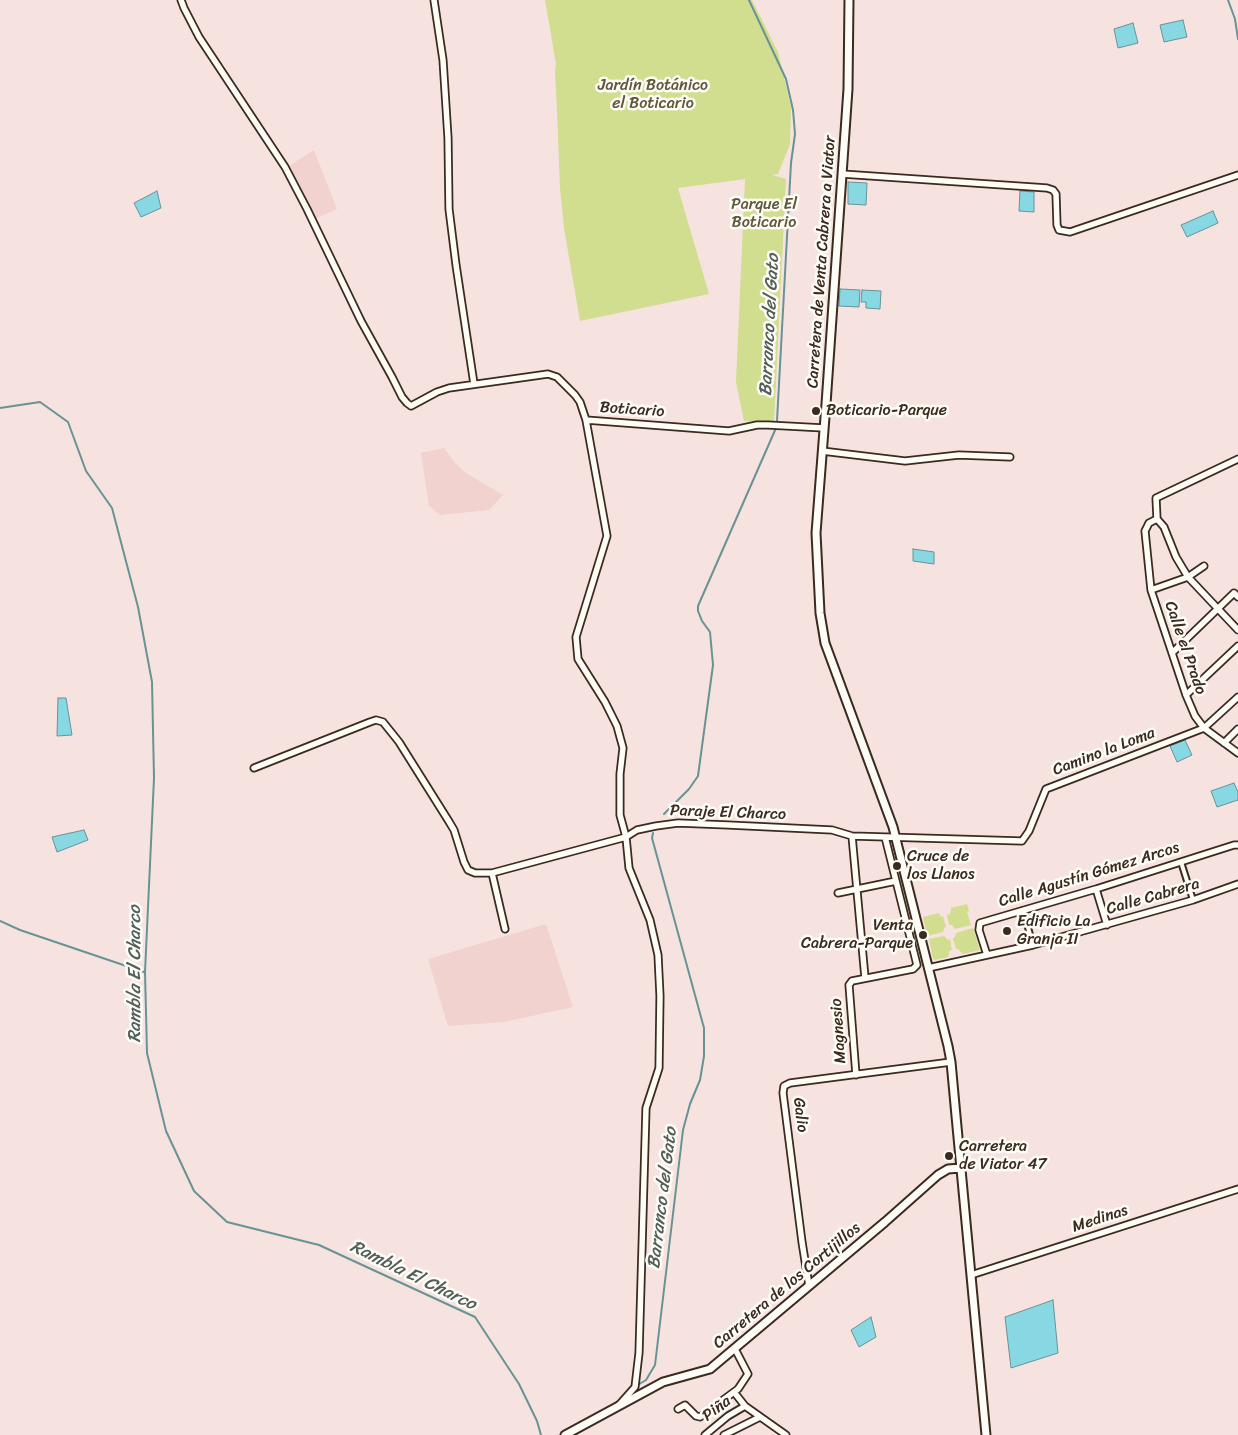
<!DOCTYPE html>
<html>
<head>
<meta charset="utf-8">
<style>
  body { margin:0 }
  canvas { display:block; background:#f6e3df }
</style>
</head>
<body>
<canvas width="1238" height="1435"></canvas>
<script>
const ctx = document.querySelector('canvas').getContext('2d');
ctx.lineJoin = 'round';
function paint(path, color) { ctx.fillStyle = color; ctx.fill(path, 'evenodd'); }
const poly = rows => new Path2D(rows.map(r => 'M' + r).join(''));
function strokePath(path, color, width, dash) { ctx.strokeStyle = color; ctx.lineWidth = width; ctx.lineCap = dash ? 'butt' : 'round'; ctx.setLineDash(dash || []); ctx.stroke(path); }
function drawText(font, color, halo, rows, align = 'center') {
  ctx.font = font + ' Sriracha,sans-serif'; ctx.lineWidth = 5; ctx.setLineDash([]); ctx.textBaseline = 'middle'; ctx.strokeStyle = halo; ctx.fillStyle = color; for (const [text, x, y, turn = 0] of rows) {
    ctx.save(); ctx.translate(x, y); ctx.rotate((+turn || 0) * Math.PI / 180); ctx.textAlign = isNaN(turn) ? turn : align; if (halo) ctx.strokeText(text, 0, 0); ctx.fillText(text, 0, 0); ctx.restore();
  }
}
const built = poly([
  [314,150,337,209,315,219,289,166],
  [444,448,455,463,466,473,503,495,489,510,440,515,429,506,421,453],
  [546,924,573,1007,504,1022,448,1026,428,959]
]);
const green = poly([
  [545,0,752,0,778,52,791,107,790,144,778,174,772,175,786,179,774,422,744,421,736,382,745,179,678,188,709,294,580,321,564,228,560,188,557,110,555,72,556,64],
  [967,904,969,911,967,912,971,925,955,929,952,925,949,925,947,915,950,914,951,908],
  [939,913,941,917,943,916,946,927,944,928,943,932,927,936,923,917],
  [973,928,980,950,963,954,958,949,956,949,953,938,955,937,956,933],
  [944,936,948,940,950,939,952,950,950,950,948,957,935,960,933,959,929,939]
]);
const water = poly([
  [1183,20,1187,37,1164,42,1160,25,1183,20],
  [1133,23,1138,43,1118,48,1114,29,1133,23],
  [848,182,867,183,866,205,848,204,848,182],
  [157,191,161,208,141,217,134,203,157,191],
  [1020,191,1034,192,1034,212,1019,211,1020,191],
  [1213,211,1218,223,1187,237,1181,225,1213,211],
  [840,289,860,290,859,307,839,306,840,289],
  [862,290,881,291,880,309,866,308,866,302,861,302,862,290],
  [913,549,934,552,934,564,913,561,913,549],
  [58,698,66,698,72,735,57,736,58,698],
  [1185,740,1192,755,1177,762,1170,746,1185,740],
  [1234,783,1238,792,1238,800,1217,807,1211,791,1234,783],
  [84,830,88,840,57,852,52,837,84,830],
  [1053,1300,1058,1353,1011,1368,1005,1317,1053,1300],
  [871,1317,876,1337,859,1347,851,1330,871,1317]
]);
const stream = poly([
  [749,0,786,79,793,110,795,134,791,163,777,421],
  [1228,0,1235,19,1238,39],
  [0,408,40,402,68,422,86,471,112,508,138,607,152,682,154,778,145,972,147,1053,166,1131,194,1191,227,1222,319,1245,475,1317,519,1384,537,1421,541,1435],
  [664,814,689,789,698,776,713,665,710,632,702,621,698,611,698,606,776,428],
  [0,921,20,930,144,972],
  [636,1386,646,1380,655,1365,683,1130,690,1104,700,1080,704,1056,704,1028,652,838,653,833],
  [611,1407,623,1397]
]);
const pedestrian = poly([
  [1181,862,1193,900],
  [1023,910,1033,945]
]);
const minor = poly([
  [181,0,184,8,199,37,285,167,307,209,361,321,392,377,402,397,407,403,411,406,437,392,449,388,548,374,557,377,575,395,580,402,586,420,729,431,757,425,768,425,824,428],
  [434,0,443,60,448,138,449,209,456,265,474,384],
  [842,174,1047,188,1053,190,1056,194,1057,225,1059,230,1070,232,1238,175],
  [586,420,607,536,576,637,578,659,605,702,617,726,623,748,620,774,620,815,626,837,629,868,650,920,658,955,660,996,659,1068,646,1108,639,1353,635,1387,619,1405],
  [822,451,905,461,959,455,1010,457],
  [1238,459,1156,498,1157,519,1149,523,1145,531,1151,590,1186,695,1195,716,1204,728,1238,753],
  [1157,519,1164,527,1176,557,1188,577,1238,630],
  [1151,590,1188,577,1204,566],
  [1172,653,1234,593,1238,597],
  [1186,695,1238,646],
  [1224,743,1238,729],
  [254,768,370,722,376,720,383,722,399,742,448,820,454,830,464,862,468,870,475,873,492,873],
  [852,836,865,978],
  [1096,889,1107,925],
  [838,893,896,881],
  [505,929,492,873,626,837,637,830,656,826,678,823,728,825,832,830,852,836,1022,841,1029,831,1046,789,1204,728,1238,697],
  [987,955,979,930,980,923,1096,889,1234,845,1238,845],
  [928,968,1033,945,1193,900,1238,884],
  [856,1075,849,985,852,981,913,969,917,965,885,837],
  [971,1275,1238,1189],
  [809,1286,802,1242,783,1093,784,1086,790,1083,951,1062],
  [734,1392,745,1406,786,1435],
  [678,1409,685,1405,696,1416,700,1417,738,1389,748,1374,735,1349],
  [705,1435,728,1416,745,1406],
  [724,1435,760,1417]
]);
const tertiary = poly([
  [849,0,848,89,826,404,816,533,820,613,825,643,893,827,948,1046,951,1062,956,1116,986,1435],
  [565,1435,663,1382,710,1369,885,1222,938,1175,948,1169,961,1168]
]);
const markers = [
  [816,411,5,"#3b2a1e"],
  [897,866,5,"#3b2a1e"],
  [1007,931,5,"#3b2a1e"],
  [923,935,5,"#3b2a1e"],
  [949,1156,5,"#3b2a1e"]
];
const parkNames = [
  ["Jardín Botánico",653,86],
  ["el Boticario",653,104],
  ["Parque El",764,205],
  ["Boticario",764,223]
];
const streetNames = [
  ["Carretera de Venta Cabrera a Viator",822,262,-86],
  ["Boticario",632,410,4],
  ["Calle el Prado",1185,648,71],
  ["Camino la Loma",1104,752,-21],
  ["Paraje El Charco",728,813,2],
  ["Calle Agustín Gómez Arcos",1089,875,-17],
  ["Calle Cabrera",1153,897,-16],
  ["Magnesio",839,1031,-94],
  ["Galio",800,1115,83],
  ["Medinas",1100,1219,-18],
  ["Carretera de los Cortijillos",787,1286,-40],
  ["Piña",717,1409,-37]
];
const poiNames = [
  ["Boticario-Parque",826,411],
  ["Cruce de",907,857],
  ["los Llanos",907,875],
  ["Edificio La",1017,922],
  ["Granja II",1017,940],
  ["Venta",913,926,"right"],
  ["Cabrera-Parque",913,944,"right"],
  ["Carretera",959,1147],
  ["de Viator 47",959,1165]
];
const waterNames = [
  ["Barranco del Gato",770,325,-87],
  ["Rambla El Charco",135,974,-90],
  ["Barranco del Gato",663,1198,-83],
  ["Rambla El Charco",413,1276,26]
];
paint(built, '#f1d2ce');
paint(green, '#d1dd8f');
paint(water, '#88d8e4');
strokePath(water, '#699295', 1);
strokePath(stream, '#699295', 2);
strokePath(pedestrian, '#3b2a1e', 8);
strokePath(minor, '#3b2a1e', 9);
strokePath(tertiary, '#3b2a1e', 11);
strokePath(pedestrian, '#fdfcf7', 4);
strokePath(minor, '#fdfcf7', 5.5);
strokePath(tertiary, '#fdfcf7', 7);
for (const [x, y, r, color] of markers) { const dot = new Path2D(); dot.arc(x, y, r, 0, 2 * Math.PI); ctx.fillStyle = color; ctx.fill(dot); strokePath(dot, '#fdfcf7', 2); }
drawText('16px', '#60573a', '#fdfcf7', parkNames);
drawText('16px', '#3b2a1e', '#fdfcf7', streetNames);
drawText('16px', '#3b2a1e', '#fdfcf7', poiNames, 'left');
drawText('italic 18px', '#525e59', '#fdfcf7', waterNames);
</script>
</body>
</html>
